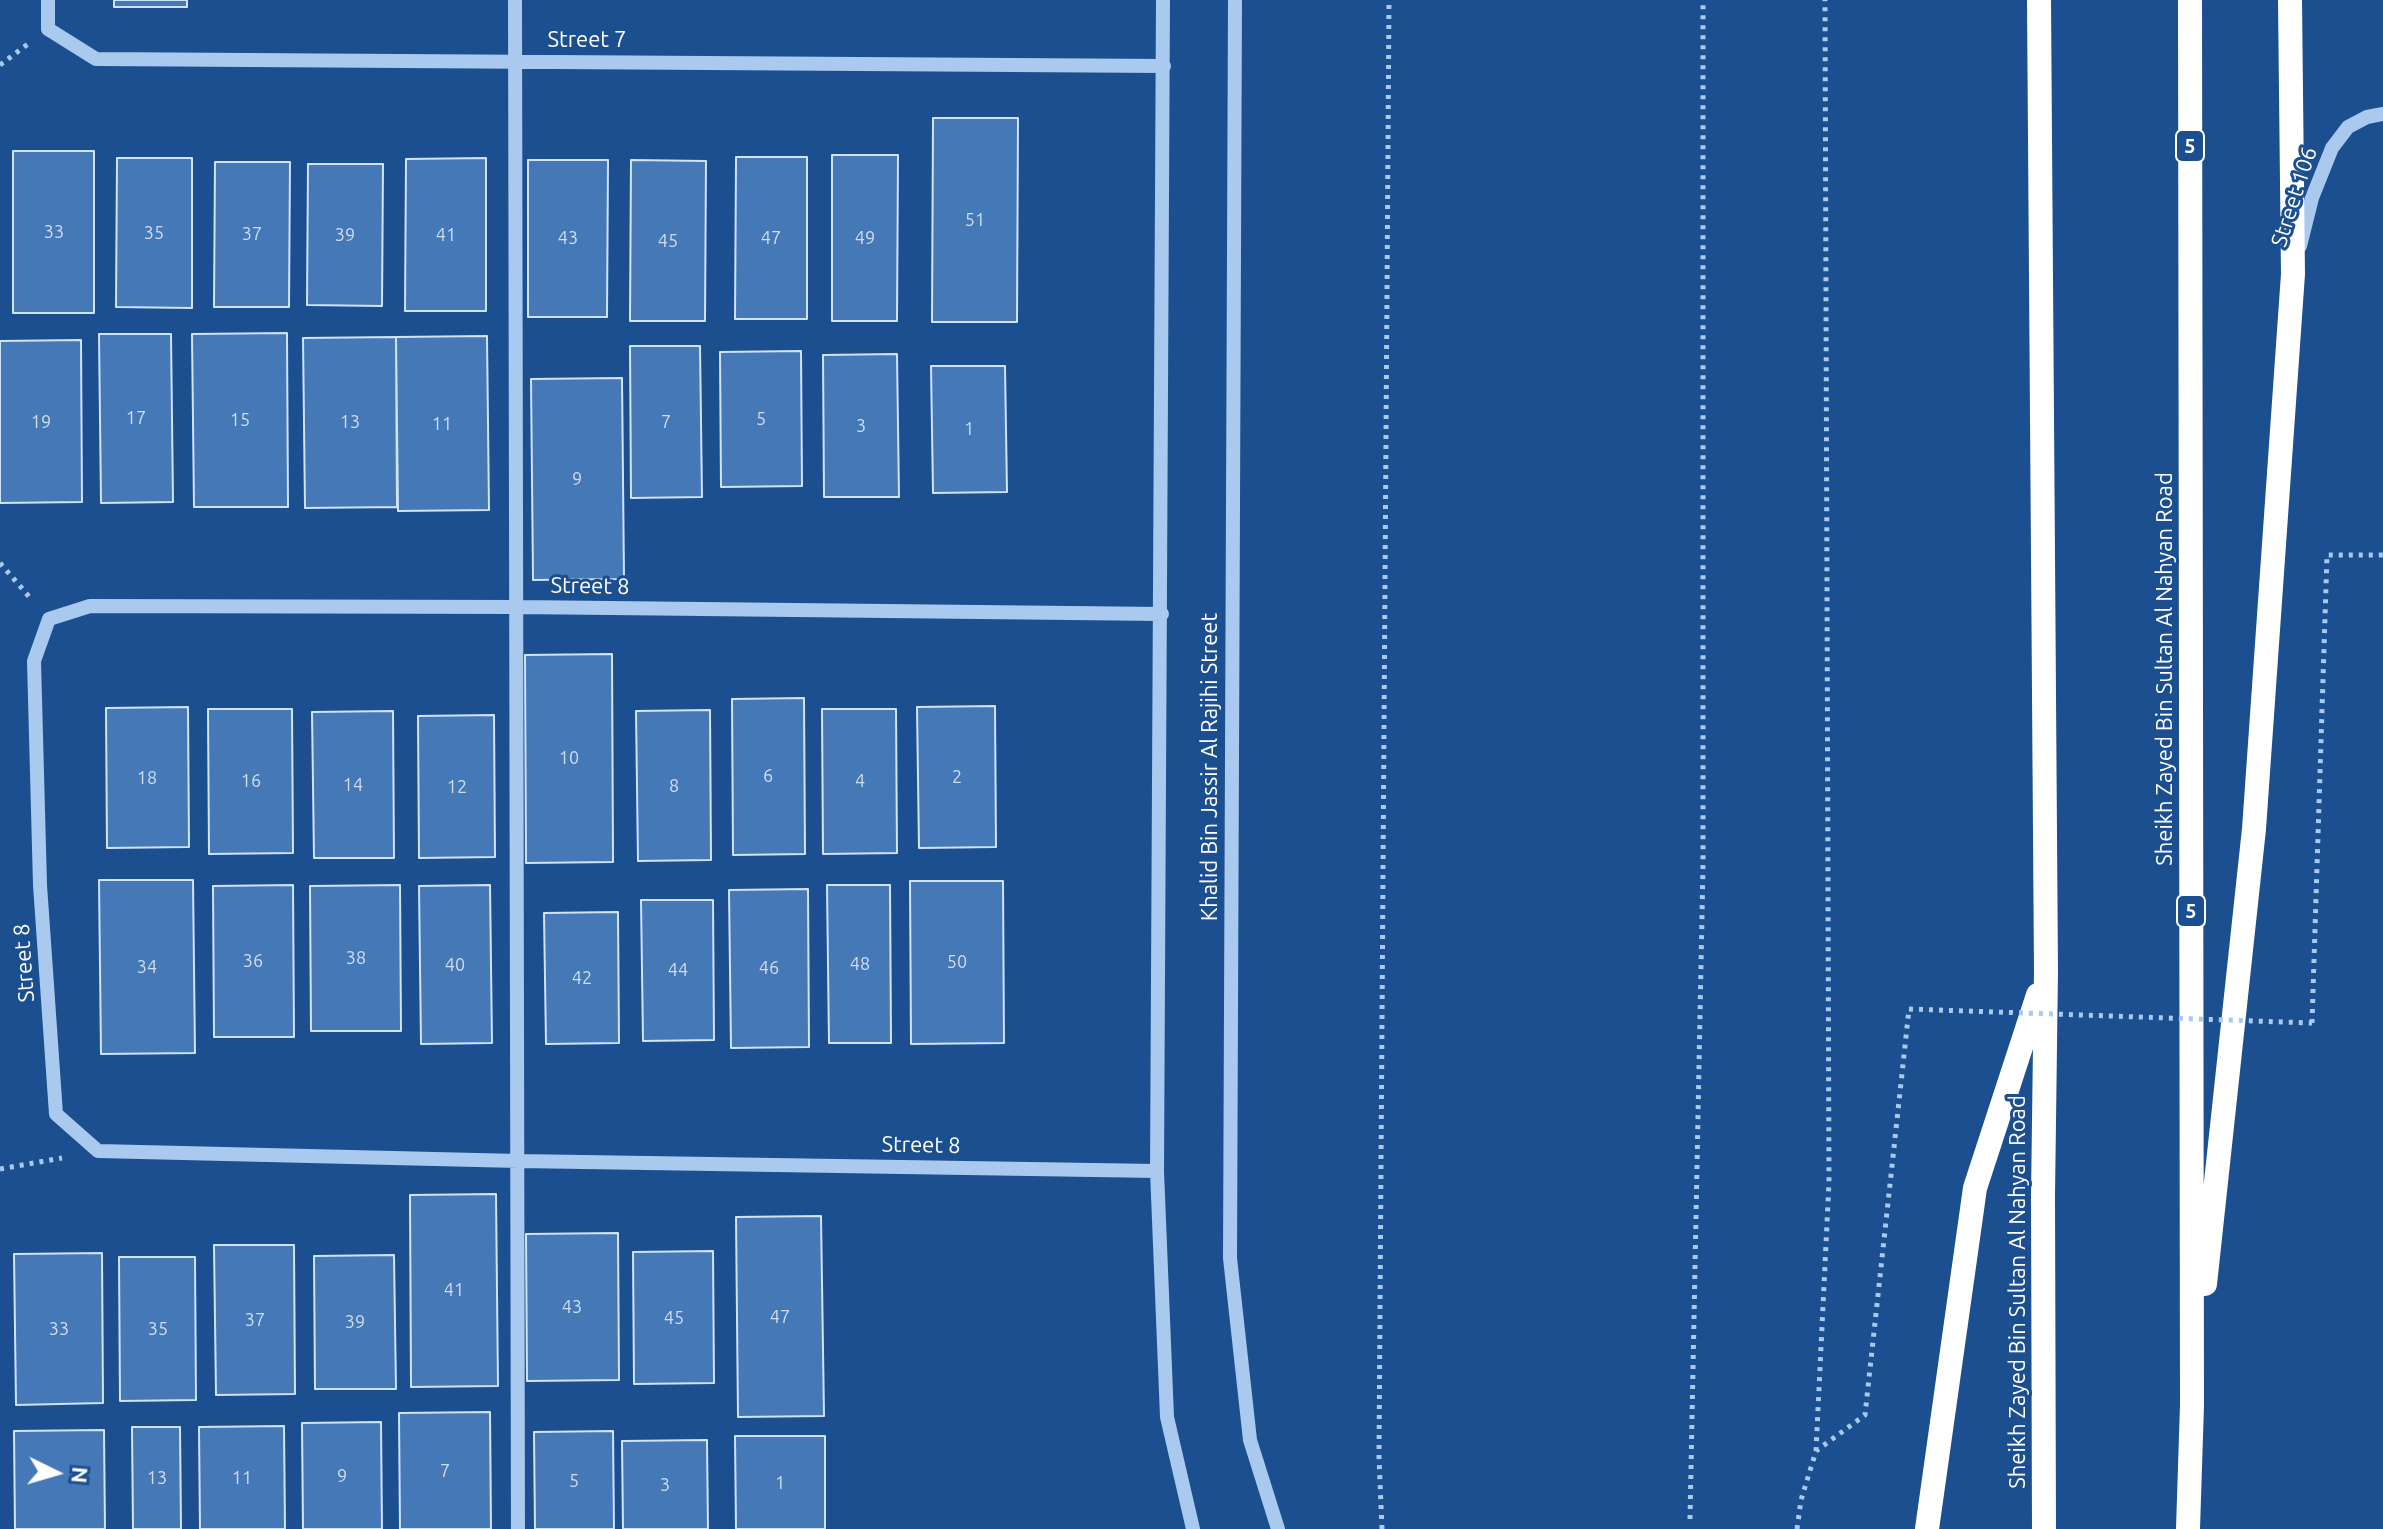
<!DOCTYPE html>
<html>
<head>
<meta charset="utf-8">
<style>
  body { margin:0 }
  #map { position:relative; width:2383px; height:1529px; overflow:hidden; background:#1b4f8f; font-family:Ubuntu,sans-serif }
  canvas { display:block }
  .north { position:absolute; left:16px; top:1433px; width:80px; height:80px; -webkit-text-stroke:6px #1b4f8f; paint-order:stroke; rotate:95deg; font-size:22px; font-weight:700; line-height:32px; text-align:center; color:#fff }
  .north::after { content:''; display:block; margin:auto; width:28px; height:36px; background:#fff; clip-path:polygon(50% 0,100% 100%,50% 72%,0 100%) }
</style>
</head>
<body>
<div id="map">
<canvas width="2383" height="1529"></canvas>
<div class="north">N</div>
</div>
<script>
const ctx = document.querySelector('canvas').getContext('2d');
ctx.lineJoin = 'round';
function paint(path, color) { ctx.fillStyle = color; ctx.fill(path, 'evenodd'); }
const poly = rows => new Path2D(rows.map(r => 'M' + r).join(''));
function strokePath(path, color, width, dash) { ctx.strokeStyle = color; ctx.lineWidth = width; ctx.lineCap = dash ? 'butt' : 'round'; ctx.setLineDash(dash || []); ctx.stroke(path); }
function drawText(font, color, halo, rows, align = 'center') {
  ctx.font = font + ' Ubuntu,sans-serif'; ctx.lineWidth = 6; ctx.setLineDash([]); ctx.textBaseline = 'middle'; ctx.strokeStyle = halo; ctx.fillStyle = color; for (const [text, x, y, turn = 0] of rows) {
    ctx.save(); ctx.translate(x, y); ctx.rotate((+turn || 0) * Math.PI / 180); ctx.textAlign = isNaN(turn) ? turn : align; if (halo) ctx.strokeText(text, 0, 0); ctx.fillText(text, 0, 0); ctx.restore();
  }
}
const building = poly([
  [114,0,187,0,187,7,114,7,114,0],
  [933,118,1018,118,1017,322,932,322,933,118],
  [13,151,94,151,94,313,13,313,13,151],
  [832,155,898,155,897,321,832,321,832,155],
  [736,157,807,157,807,319,735,319,736,157],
  [117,158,192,158,192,308,116,307,117,158],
  [486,158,486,311,405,311,406,159,486,158],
  [528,160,608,160,607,317,528,317,528,160],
  [631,160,706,161,705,321,630,321,631,160],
  [215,162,290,162,289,307,214,307,215,162],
  [308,164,383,164,382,306,307,305,308,164],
  [287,333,288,507,194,507,192,334,287,333],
  [99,334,171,334,173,502,101,503,99,334],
  [487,336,489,510,398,511,396,337,487,336],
  [396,337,397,507,305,508,303,338,396,337],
  [81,340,82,502,0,503,0,341,81,340],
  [630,346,700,346,702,497,631,498,630,346],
  [801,351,802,486,721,487,720,352,801,351],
  [897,354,899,497,824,497,823,355,897,354],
  [931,366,1005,366,1007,492,933,493,931,366],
  [622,378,624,579,533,580,531,379,622,378],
  [612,654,613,862,526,863,525,655,612,654],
  [804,698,805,854,733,855,732,699,804,698],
  [995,706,996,847,919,848,917,707,995,706],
  [188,707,189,847,107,848,106,708,188,707],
  [208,709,292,709,293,853,209,854,208,709],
  [822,709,896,709,897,853,823,854,822,709],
  [710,710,711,860,638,861,636,711,710,710],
  [393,711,394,858,314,858,312,712,393,711],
  [494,715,495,857,419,858,418,716,494,715],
  [99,880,193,880,195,1053,101,1054,99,880],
  [910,881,1003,881,1004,1043,911,1044,910,881],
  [293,885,294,1037,214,1037,213,886,293,885],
  [400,885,401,1031,311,1031,310,886,400,885],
  [490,885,492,1043,421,1044,419,886,490,885],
  [827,885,890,885,891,1043,829,1043,827,885],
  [808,889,809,1047,731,1048,729,890,808,889],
  [641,900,713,900,714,1040,643,1041,641,900],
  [618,912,619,1043,546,1044,544,913,618,912],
  [496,1194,498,1386,411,1387,410,1195,496,1194],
  [821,1216,824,1416,738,1417,736,1217,821,1216],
  [618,1233,619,1380,527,1381,526,1234,618,1233],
  [214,1245,294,1245,295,1394,216,1395,214,1245],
  [713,1251,714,1383,634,1384,633,1252,713,1251],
  [102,1253,103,1403,16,1405,14,1254,102,1253],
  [394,1255,396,1389,315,1389,314,1256,394,1255],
  [119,1257,195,1257,196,1400,120,1401,119,1257],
  [490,1412,491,1529,400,1529,399,1413,490,1412],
  [381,1422,382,1529,303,1529,302,1423,381,1422],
  [284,1426,285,1529,200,1529,199,1427,284,1426],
  [132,1427,180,1427,181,1529,133,1529,132,1427],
  [104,1430,105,1529,15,1529,14,1431,104,1430],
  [613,1431,614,1529,535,1529,534,1432,613,1431],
  [735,1436,825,1436,825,1529,736,1529,735,1436],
  [707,1440,708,1529,623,1529,622,1441,707,1440]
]);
const path = poly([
  [0,65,28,44],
  [0,563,32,600],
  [2312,1023,2327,555,2383,555],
  [0,1169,62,1158],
  [1816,1451,1829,1182,1825,0],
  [1690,1519,1703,865,1703,0],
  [1382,1529,1379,1457,1389,0],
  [1797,1529,1801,1500,1816,1451,1865,1415,1909,1009]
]);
const minor = poly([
  [48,0,48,29,96,59,1164,66],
  [515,0,518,1529],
  [1163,0,1157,1171,1167,1417,1193,1529],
  [1235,0,1230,1258,1250,1440,1278,1529],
  [2300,246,2312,198,2332,148,2348,127,2367,117,2383,114],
  [1157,1171,519,1161,98,1151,56,1114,40,885,34,661,49,619,90,606,518,607,1162,614]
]);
const highway = poly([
  [2039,0,2046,970,2043,1196,2044,1529],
  [2205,1284,2254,829,2293,274,2290,0],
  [1927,1529,1975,1188,2038,995],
  [2188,1529,2192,1405,2190,0]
]);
const pathBridge = poly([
  [1909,1009,2312,1023]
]);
const numberNames = [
  ["51",975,220],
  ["33",54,232],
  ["35",154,233],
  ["37",252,234],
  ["39",345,235],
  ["41",446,235],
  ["43",568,238],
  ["47",771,238],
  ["49",865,238],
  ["45",668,241],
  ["17",136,418],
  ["5",761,419],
  ["15",240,420],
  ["19",41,422],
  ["13",350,422],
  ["7",666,422],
  ["11",442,424],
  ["3",861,426],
  ["1",969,429],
  ["9",577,479],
  ["10",569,758],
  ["6",768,776],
  ["2",957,777],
  ["18",147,778],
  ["16",251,781],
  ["4",860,781],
  ["14",353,785],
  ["8",674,786],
  ["12",457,787],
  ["38",356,958],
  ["36",253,961],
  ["50",957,962],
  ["48",860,964],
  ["40",455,965],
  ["34",147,967],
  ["46",769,968],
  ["44",678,970],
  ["42",582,978],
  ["41",454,1290],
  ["43",572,1307],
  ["47",780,1317],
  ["45",674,1318],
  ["37",255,1320],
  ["39",355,1322],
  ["33",59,1329],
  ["35",158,1329],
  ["7",445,1471],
  ["9",342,1476],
  ["13",157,1478],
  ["11",242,1478],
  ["5",574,1481],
  ["1",780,1483],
  ["3",665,1485]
];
const shields = [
  [2190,146,28],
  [2191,911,28]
];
const shieldNames = [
  ["5",2190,146],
  ["5",2191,911]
];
const streetNames = [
  ["Street 7",587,40],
  ["Street 106",2294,197,-72],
  ["Street 8",590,586,1],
  ["Sheikh Zayed Bin Sultan Al Nahyan Road",2165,669,-90],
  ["Khalid Bin Jassir Al Rajihi Street",1210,767,-90],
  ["Street 8",24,963,-94],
  ["Street 8",921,1145,1],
  ["Sheikh Zayed Bin Sultan Al Nahyan Road",2018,1292,-90]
];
paint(building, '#4478b7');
strokePath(building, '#cfe3fa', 2);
strokePath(path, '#a9c9ee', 5, [4, 6]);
strokePath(minor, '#a9c9ee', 14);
strokePath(highway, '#fff', 24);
strokePath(pathBridge, '#a9c9ee', 5, [4, 6]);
drawText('18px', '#d0dded', null, numberNames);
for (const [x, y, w] of shields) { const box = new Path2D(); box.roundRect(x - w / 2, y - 16, w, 32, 6); ctx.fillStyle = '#1b4f8f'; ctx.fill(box); strokePath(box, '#fff', 2); }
drawText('bold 20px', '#fff', null, shieldNames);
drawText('22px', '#fff', '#1b4f8f', streetNames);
</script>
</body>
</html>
